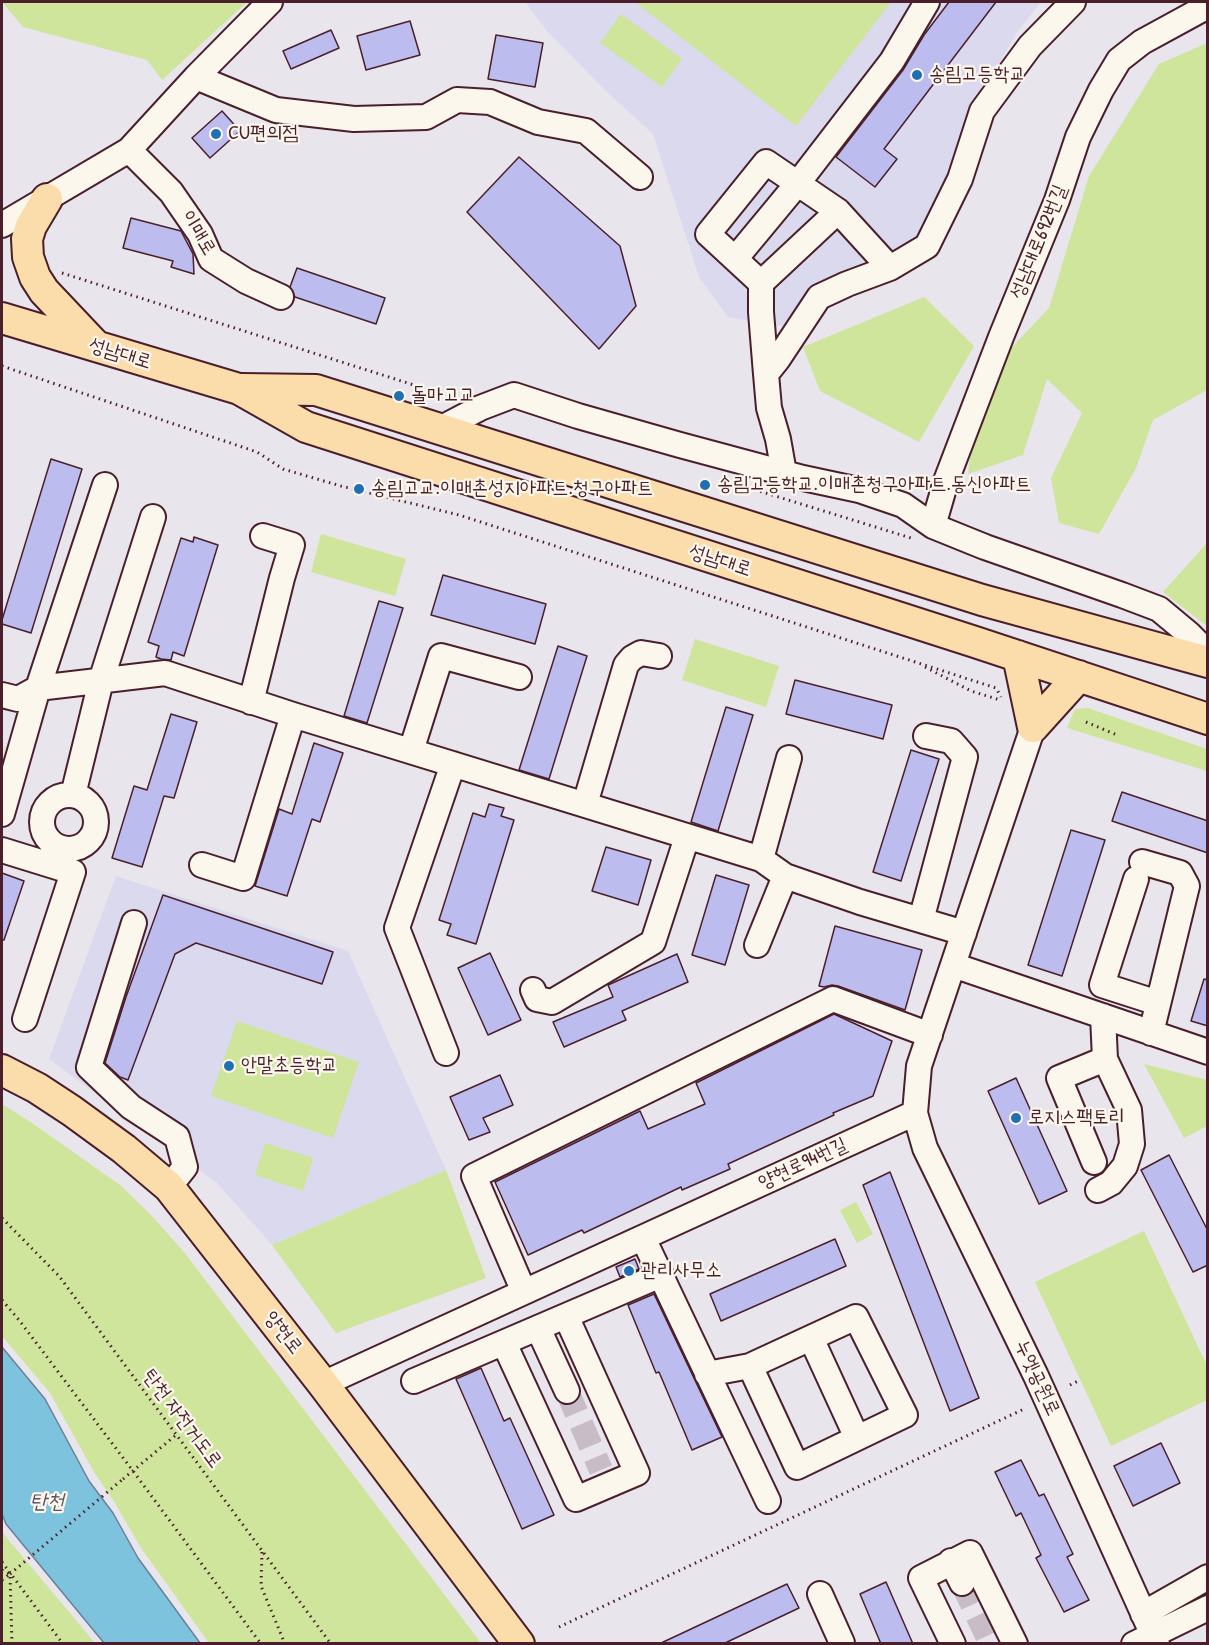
<!DOCTYPE html>
<html>
<head>
<meta charset="utf-8">
<style>
  body { margin:0 }
  #map { position:relative; width:1209px; height:1645px; overflow:hidden; background:#e8e5ed; font-family:"Patrick Hand",sans-serif }
  canvas { display:block }
  .frame { position:absolute; inset:0; border:3px solid #4a1f2b; pointer-events:none }
</style>
</head>
<body>
<div id="map">
<canvas width="1209" height="1645"></canvas>
<div class="frame"></div>
</div>
<script>
const ctx = document.querySelector('canvas').getContext('2d');
ctx.lineJoin = 'round';
function paint(path, color) { ctx.fillStyle = color; ctx.fill(path, 'evenodd'); }
const poly = rows => new Path2D(rows.map(r => 'M' + r).join(''));
function strokePath(path, color, width, dash) { ctx.strokeStyle = color; ctx.lineWidth = width; ctx.lineCap = dash ? 'butt' : 'round'; ctx.setLineDash(dash || []); ctx.stroke(path); }
function drawText(font, color, halo, rows, align = 'center') {
  ctx.font = font + ' "Patrick Hand","Poor Story",sans-serif'; ctx.lineWidth = 4.5; ctx.setLineDash([]); ctx.textBaseline = 'middle'; ctx.strokeStyle = halo; ctx.fillStyle = color; for (const [text, x, y, turn = 0] of rows) {
    ctx.save(); ctx.translate(x, y); ctx.rotate((+turn || 0) * Math.PI / 180); ctx.textAlign = isNaN(turn) ? turn : align; if (halo) ctx.strokeText(text, 0, 0); ctx.fillText(text, 0, 0); ctx.restore();
  }
}
const built = poly([
  [525,2,1041,2,1016,34,981,95,957,178,921,242,794,328,728,317,699,277,653,134,607,92,547,31],
  [116,876,348,951,446,1170,272,1245,217,1183,49,1059]
]);
const green = poly([
  [2,2,247,2,162,80,147,60,23,27],
  [635,2,891,2,796,126],
  [621,14,682,59,662,87,600,43],
  [1207,43,1207,390,1153,420,1136,468,1099,534,1059,523,1051,478,1082,413,1047,379,1023,455,968,474,981,380,1049,308,1089,176,1159,64],
  [924,297,974,346,919,442,820,391,803,347],
  [321,534,406,559,395,596,311,572],
  [1207,543,1207,626,1163,592],
  [695,639,779,666,766,707,682,680],
  [1088,708,1207,749,1207,771,1067,728,1075,709],
  [237,1021,359,1062,333,1138,211,1096],
  [1144,1064,1207,1080,1207,1126,1184,1138],
  [2,1104,32,1123,120,1185,150,1214,184,1252,481,1643,209,1643,141,1548,115,1503,94,1472,50,1393,2,1336],
  [265,1143,313,1158,303,1191,255,1175],
  [446,1170,486,1278,336,1333,272,1245],
  [856,1202,873,1234,857,1243,840,1210],
  [1144,1231,1207,1366,1207,1400,1111,1446,1035,1282],
  [2,1532,95,1643,2,1643]
]);
const water = poly([
  [2,1347,45,1399,89,1481,113,1513,138,1558,200,1643,104,1643,6,1524,2,1514,2,1347]
]);
const building = poly([
  [949,2,996,2,884,149,897,159,875,187,836,157,903,70,924,35,949,2],
  [410,21,420,55,366,70,357,36,410,21],
  [331,30,339,48,291,69,283,51,331,30],
  [496,35,543,43,535,87,488,79,496,35],
  [222,111,240,131,210,158,192,138,222,111],
  [519,157,620,246,636,306,599,349,467,212,519,157],
  [131,218,181,231,193,254,194,274,171,267,173,261,123,248,131,218],
  [297,268,385,298,376,324,295,297,290,287,297,268],
  [51,459,82,469,31,633,2,624,2,620,51,459],
  [194,537,218,545,184,656,173,652,171,660,161,659,156,657,159,646,148,642,181,538,193,542,194,537],
  [443,575,546,604,535,644,431,615,443,575],
  [379,601,403,608,367,723,344,716,379,601],
  [558,646,587,656,549,779,519,770,558,646],
  [795,680,892,705,883,739,786,714,795,680],
  [726,707,753,715,718,831,691,822,726,707],
  [171,714,197,722,174,798,164,796,142,867,112,858,134,786,147,790,171,714],
  [314,743,343,753,320,822,312,819,287,896,255,886,279,809,292,814,314,743],
  [911,750,939,759,901,881,873,872,911,750],
  [1122,792,1208,821,1208,853,1112,821,1122,792],
  [489,804,504,808,501,816,514,820,476,944,447,935,451,924,439,920,473,813,485,817,489,804],
  [1071,830,1105,840,1062,976,1028,965,1071,830],
  [606,847,651,860,638,905,592,891,606,847],
  [2,873,24,881,4,940,2,940,2,873],
  [716,875,749,885,725,965,692,955,716,875],
  [163,895,333,952,322,984,196,943,175,954,128,1080,120,1077,105,1063,126,997,163,895],
  [835,926,922,950,905,1010,838,986,832,985,824,987,819,986,835,926],
  [490,953,521,1020,488,1035,458,968,490,953],
  [677,954,688,982,622,1011,626,1020,564,1047,553,1022,613,997,608,985,677,954],
  [1204,979,1208,980,1208,1026,1191,1021,1204,979],
  [834,1014,892,1041,873,1096,833,1113,834,1115,728,1164,730,1169,682,1190,681,1187,584,1233,582,1230,528,1255,495,1182,640,1111,648,1129,705,1104,696,1083,834,1014],
  [500,1075,513,1105,483,1118,490,1132,469,1140,450,1097,500,1075],
  [1016,1078,1067,1191,1039,1204,988,1091,1016,1078],
  [1169,1155,1208,1231,1208,1265,1193,1272,1141,1170,1169,1155],
  [890,1172,979,1398,950,1411,863,1185,890,1172],
  [835,1239,846,1266,721,1321,710,1294,835,1239],
  [635,1259,639,1269,620,1277,616,1267,635,1259],
  [654,1294,722,1437,692,1450,659,1372,656,1373,628,1305,654,1294],
  [481,1368,504,1421,510,1418,554,1515,522,1529,456,1379,481,1368],
  [1161,1443,1180,1483,1133,1506,1114,1466,1161,1443],
  [1021,1460,1039,1496,1044,1494,1073,1554,1067,1557,1089,1600,1064,1612,1036,1558,1041,1555,1021,1513,1016,1516,995,1472,1021,1460],
  [886,1582,913,1644,881,1644,860,1594,886,1582],
  [787,1584,799,1608,723,1644,659,1644,787,1584]
]);
const minorTunnel = poly([
  [567,1391,601,1470],
  [962,1583,987,1636]
]);
const path = poly([
  [62,273,417,386],
  [2,366,257,452,283,469,341,486,459,515,996,688,1001,697],
  [743,486,911,538],
  [925,667,971,691,1000,700],
  [1086,722,1117,735],
  [2,1218,59,1276,331,1644],
  [2,1300,19,1320,133,1471,261,1644],
  [1070,1385,1080,1380],
  [123,1479,176,1435],
  [262,1552,261,1586,285,1644],
  [2,1562,63,1644],
  [2,1570,10,1574,12,1644],
  [2,1580,10,1574],
  [559,1627,1024,1409]
]);
const minor = poly([
  [196,77,276,110,354,119,426,117,457,100,490,102,538,122,586,131,640,177],
  [129,150,171,192,200,234,211,259,246,281,281,297],
  [2,225,129,150,196,77,270,2],
  [735,259,798,183,892,61,927,2],
  [761,283,838,211],
  [766,374,761,312,761,283,708,234,766,162,838,211,890,268],
  [438,430,480,408,514,395,578,416,680,445,803,478,859,490,903,505,933,526,985,547,1122,595,1159,609,1189,634,1208,653],
  [784,473,778,439,769,408,766,374,778,359,819,297,847,284,890,268,927,246,960,179,982,111,1030,46,1073,2],
  [933,526,946,481,1001,337,1057,200,1078,137,1101,90,1119,60,1142,42,1208,6],
  [2,695,18,699,38,688,165,673,293,715,761,859,785,876,860,902,964,933],
  [251,702,282,578,292,545,263,536],
  [411,751,441,656,519,677],
  [73,795,101,681,153,517],
  '42 822a27 27 0 1 1 54 0a27 27 0 1 1-54 0Z',
  [585,804,626,665,632,658,641,653,659,656],
  [2,814,38,688,105,485],
  [2,850,73,872,25,1019],
  [761,859,789,758],
  [1142,862,1180,873,1187,886,1151,1033],
  [202,865,243,878,293,715],
  [1136,879,1102,985,1158,1003],
  [921,920,965,757,951,741,926,736],
  [134,923,89,1067,131,1107,177,1137,185,1167,169,1187],
  [757,945,785,876],
  [953,965,1208,1052],
  [533,990,537,999,552,1002,653,942,687,837],
  [446,1053,397,928,453,764],
  [915,1113,925,1148,1036,1376,1157,1644],
  [1094,1162,1059,1078,1105,1059,1103,1016],
  [1098,1190,1111,1183,1125,1166,1132,1144,1129,1110,1105,1059],
  [643,1238,768,1501],
  [524,1292,474,1176,833,999,930,1035],
  [538,1328,567,1391],
  [811,1338,857,1438],
  [504,1343,576,1499,637,1473,566,1316],
  [707,1374,750,1366,856,1317,905,1415,797,1467,750,1366],
  [414,1381,661,1275],
  [323,1384,915,1113,919,1066,1033,727],
  [951,1561,962,1583],
  [820,1594,842,1643],
  [1143,1614,1208,1577],
  [953,1644,921,1578,970,1553,1015,1644],
  [1134,1644,1208,1608]
]);
const major = poly([
  [47,199,31,226,27,239,28,257,35,277,44,291,96,346],
  [2,318,239,389,306,427,975,642,1208,719],
  [242,389,316,390,982,600,1208,662],
  [1018,656,1033,727],
  [1033,727,1079,676],
  [2,1070,37,1088,72,1111,124,1149,169,1187,323,1384,519,1644]
]);
const pathBridge = poly([
  [10,1574,123,1479]
]);
const markers = [
  [917,75,6,"#1f6fb2"],
  [216,134,6,"#1f6fb2"],
  [399,396,6,"#1f6fb2"],
  [705,485,6,"#1f6fb2"],
  [359,489,6,"#1f6fb2"],
  [229,1066,6,"#1f6fb2"],
  [1016,1118,6,"#1f6fb2"],
  [629,1271,6,"#1f6fb2"]
];
const poiNames = [
  ["송림고등학교",929,75],
  ["CU편의점",228,134],
  ["돌마고교",411,396],
  ["송림고등학교.이매촌청구아파트.동신아파트",717,485],
  ["송림고교.이매촌성지아파트.청구아파트",371,489],
  ["안말초등학교",241,1066],
  ["로지스팩토리",1028,1118],
  ["관리사무소",641,1271]
];
const streetNames = [
  ["이매로",198,233,59],
  ["성남대로692번길",1039,242,-68],
  ["성남대로",120,354,17],
  ["성남대로",720,561,18],
  ["양현로94번길",803,1164,-25],
  ["양현로",283,1333,52],
  ["누엣공원로",1037,1378,65],
  ["탄천 자전거도로",182,1419,53]
];
const waterNames = [
  ["탄천",47,1502]
];
paint(built, '#dbd9ed');
paint(green, '#cee59b');
paint(water, '#7dc3de');
strokePath(water, '#698196', 1.5);
paint(building, '#bdbcee');
strokePath(building, '#4a1f2b', 1.5);
strokePath(minorTunnel, '#c8bdc6', 24, [24, 12]);
strokePath(minor, '#4a1f2b', 28);
strokePath(major, '#4a1f2b', 34);
strokePath(path, '#4a1f2b', 3, [1.5, 4.5]);
strokePath(minor, '#fbf7ec', 24);
strokePath(major, '#fbddab', 30);
strokePath(pathBridge, '#4a1f2b', 3, [1.5, 4.5]);
for (const [x, y, r, color] of markers) { const dot = new Path2D(); dot.arc(x, y, r, 0, 2 * Math.PI); ctx.fillStyle = color; ctx.fill(dot); strokePath(dot, '#fbf7ec', 2); }
drawText('20px', '#4a1f2b', '#fbf7ec', poiNames, 'left');
drawText('20px', '#4a1f2b', '#fbf7ec', streetNames);
drawText('italic 21px', '#595061', '#fbf7ec', waterNames);
</script>
</body>
</html>
